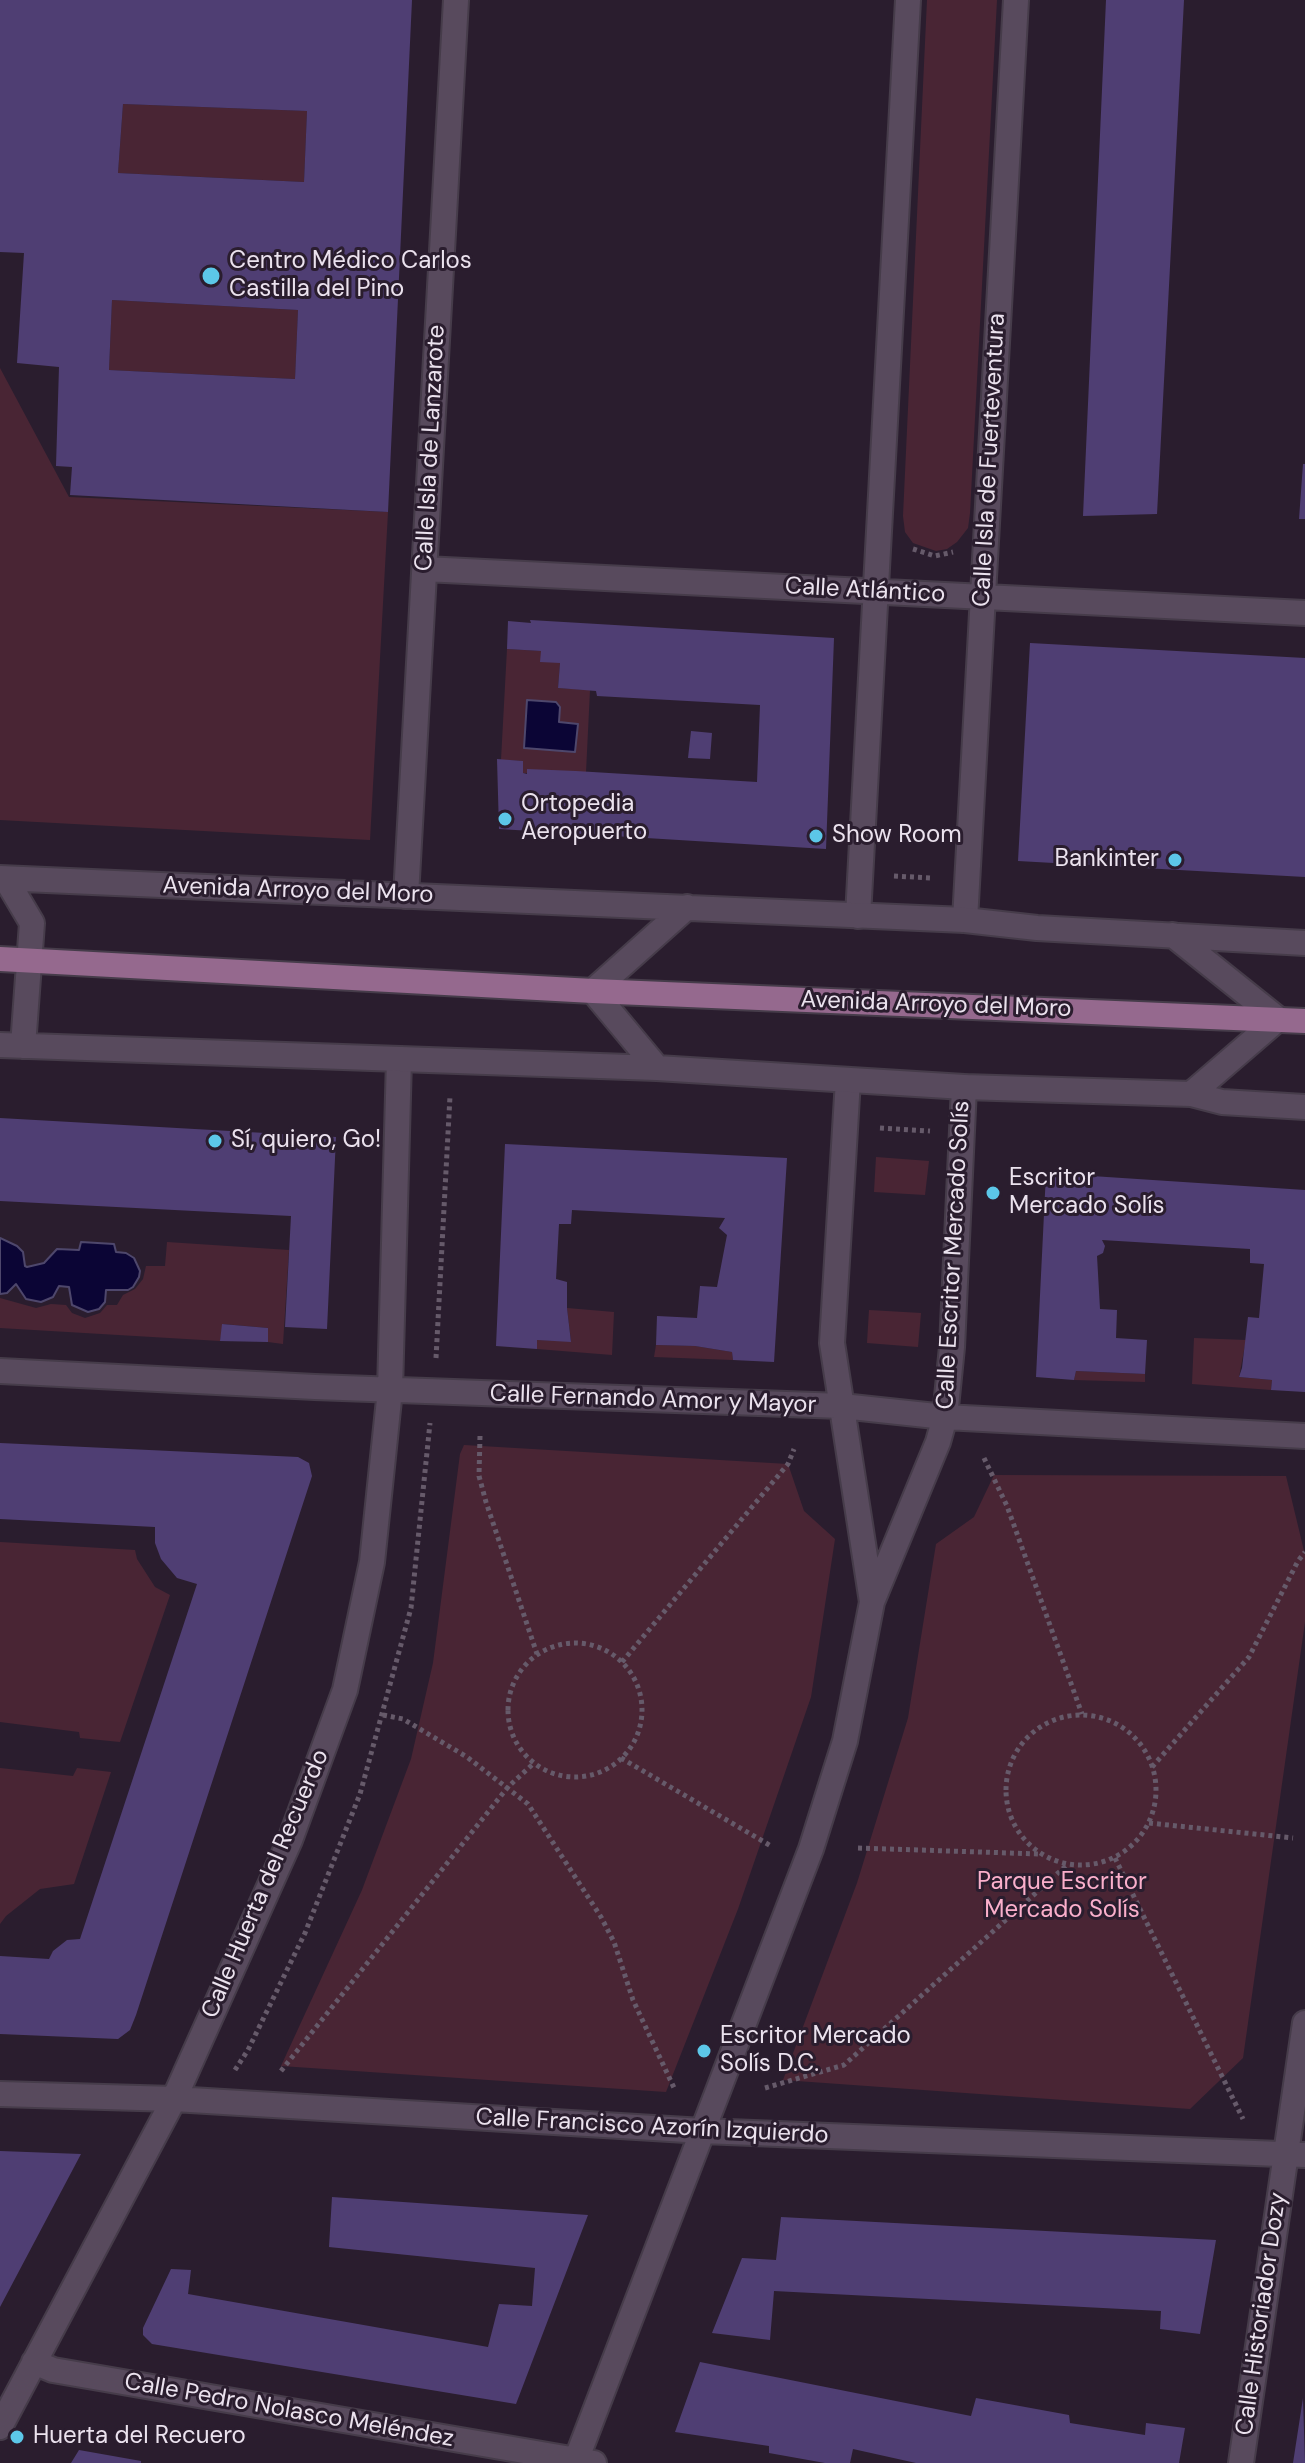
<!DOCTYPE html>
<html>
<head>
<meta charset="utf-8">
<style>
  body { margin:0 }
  canvas { display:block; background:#2a1d2e }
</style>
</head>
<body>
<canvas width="1305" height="2463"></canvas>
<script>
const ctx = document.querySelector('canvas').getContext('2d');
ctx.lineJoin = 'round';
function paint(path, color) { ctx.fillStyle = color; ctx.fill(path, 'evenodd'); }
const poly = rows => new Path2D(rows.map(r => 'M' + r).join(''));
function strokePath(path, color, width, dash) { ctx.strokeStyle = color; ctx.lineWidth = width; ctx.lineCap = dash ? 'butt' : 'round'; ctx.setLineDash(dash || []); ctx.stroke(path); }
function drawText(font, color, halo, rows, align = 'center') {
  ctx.font = font + ' "DM Sans",sans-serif'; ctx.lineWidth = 6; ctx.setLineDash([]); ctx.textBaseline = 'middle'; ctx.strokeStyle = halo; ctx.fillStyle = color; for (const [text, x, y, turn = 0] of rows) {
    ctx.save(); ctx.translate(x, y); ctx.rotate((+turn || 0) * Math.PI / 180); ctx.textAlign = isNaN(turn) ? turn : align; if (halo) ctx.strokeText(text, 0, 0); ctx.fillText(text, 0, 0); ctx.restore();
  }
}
const green = poly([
  [927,0,997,0,970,513,968,528,957,542,947,549,936,551,913,543,905,532,903,516],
  [123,104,307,111,304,182,118,173],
  [112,300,298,310,295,379,109,370],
  [0,368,69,497,388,512,370,840,0,820],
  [507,649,541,651,560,663,558,688,590,690,586,772,523,773,523,761,501,760],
  [876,1157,929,1161,925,1195,874,1192],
  [167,1242,289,1250,283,1344,268,1342,268,1328,223,1324,220,1341,0,1328,0,1298,36,1308,51,1304,66,1305,72,1313,85,1318,100,1313,107,1305,117,1305,123,1295,135,1289,143,1279,146,1266,165,1266],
  [567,1308,614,1312,612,1355,537,1349,537,1340,571,1341],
  [869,1310,921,1313,918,1347,867,1343],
  [1194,1338,1246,1340,1239,1377,1272,1380,1271,1390,1192,1384],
  [656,1345,695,1346,732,1352,733,1360,654,1357],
  [1076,1371,1145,1374,1145,1382,1074,1380],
  [464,1445,788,1464,804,1511,835,1539,811,1697,738,1909,666,2092,281,2066,362,1890,411,1759,433,1663,460,1454],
  [994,1475,1286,1476,1305,1555,1305,1622,1243,2058,1190,2109,783,2080,857,1883,908,1718,936,1544,974,1517],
  [0,1542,135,1550,137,1559,155,1587,170,1595,120,1742,80,1738,79,1732,0,1722],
  [0,1768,73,1776,77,1768,111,1772,74,1884,40,1889,6,1916,0,1924]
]);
const water = poly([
  [527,700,556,702,560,707,559,722,578,724,575,752,524,748,527,700],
  [0,1238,17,1246,23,1252,25,1266,27,1267,44,1263,57,1249,79,1250,81,1242,114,1244,116,1252,126,1253,134,1258,140,1271,139,1277,133,1287,128,1290,106,1290,105,1302,99,1309,88,1312,72,1305,69,1287,59,1286,53,1297,41,1302,26,1299,16,1284,7,1293,0,1294,0,1238]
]);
const building = poly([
  [0,0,412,0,388,512,70,495,72,467,56,466,59,367,17,363,24,253,0,252],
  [123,104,307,111,304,182,118,173],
  [112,300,298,310,295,379,109,370],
  [1106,0,1184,0,1157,514,1083,516],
  [1303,464,1305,464,1305,519,1299,519],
  [530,620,834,638,826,849,499,829,497,759,523,761,523,773,527,774,527,769,576,771,757,782,760,705,597,696,596,691,558,688,560,663,540,662,541,651,507,649,508,621,531,623],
  [1030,643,1305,658,1305,877,1018,861],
  [691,731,712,733,710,759,688,758],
  [0,1118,336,1137,327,1329,285,1327,291,1216,0,1201],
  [505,1144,787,1158,774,1362,733,1360,732,1352,695,1346,656,1345,657,1316,697,1318,700,1286,717,1287,727,1235,719,1228,725,1218,572,1210,571,1224,559,1224,556,1279,567,1282,567,1308,571,1342,537,1340,537,1349,496,1346],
  [1046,1173,1305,1190,1305,1392,1271,1390,1272,1380,1239,1377,1242,1368,1248,1317,1259,1318,1264,1264,1250,1263,1250,1249,1102,1240,1105,1246,1103,1253,1097,1256,1100,1309,1117,1310,1116,1338,1147,1340,1145,1374,1076,1371,1074,1380,1036,1377],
  [222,1324,268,1328,268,1342,220,1341],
  [0,1443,298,1457,309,1463,312,1476,136,2015,130,2030,118,2039,0,2034,0,1956,49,1959,53,1951,67,1940,80,1939,197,1584,177,1578,161,1559,155,1543,155,1527,0,1519],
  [0,2151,81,2154,0,2307],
  [332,2197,588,2215,516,2404,152,2344,143,2335,143,2328,171,2269,191,2270,188,2294,488,2347,499,2304,532,2306,535,2268,329,2247],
  [781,2217,1216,2240,1200,2334,1160,2329,1161,2311,774,2291,770,2340,712,2333,742,2258,776,2260],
  [700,2362,971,2416,976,2398,1069,2415,1070,2423,1145,2435,1146,2423,1185,2428,1179,2463,916,2463,853,2449,850,2463,825,2463,769,2453,769,2446,675,2432],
  [1303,2398,1305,2463,1293,2463],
  [79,2450,141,2461,141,2463,71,2463]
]);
const path = poly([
  [913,549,935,556,953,552],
  [894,876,932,878],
  [880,1128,930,1131],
  [436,1358,450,1096],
  [480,1436,479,1476,486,1502,537,1654],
  [984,1458,1007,1506,1082,1714],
  '508 1710a67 67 0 1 1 134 0a67 67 0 1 1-134 0Z',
  [622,1662,788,1464,794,1449],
  '1006 1790a75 75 0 1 1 150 0a75 75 0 1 1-150 0Z',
  [383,1715,403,1719,467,1757,528,1804,601,1917,614,1942,633,2000,675,2090],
  [621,1758,771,1846],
  [1152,1767,1249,1657,1298,1561,1305,1552],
  [1149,1823,1293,1838],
  [858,1848,1040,1854],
  [1115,1858,1243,2119],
  [235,2070,248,2050,305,1933,360,1794,411,1608,430,1423],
  [281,2071,508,1787,534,1763],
  [765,2088,844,2065,1067,1865]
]);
const minor = poly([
  [425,569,1305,613],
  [406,896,456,0],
  [858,916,908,0],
  [965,920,1016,0],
  [848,1080,832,1343,872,1602],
  [0,1371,315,1387,842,1406,945,1417,1305,1436],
  [0,2094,174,2099,703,2131,1305,2155],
  [34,2362,53,2370,594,2463],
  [0,2427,174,2099,290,1840,345,1690,372,1562,390,1390,399,1059],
  [575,2463,811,1849,845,1741,872,1602,938,1442,945,1417,952,1347,964,1087],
  [1241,2463,1305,2023]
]);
const tertiary = poly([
  [0,878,965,920,1037,928,1305,943],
  [6,879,32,923,23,1046],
  [1173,935,1278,1019,1191,1094],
  [0,1045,657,1068,964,1087,1191,1094,1222,1102,1305,1107],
  [657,1068,593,991,687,907]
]);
const primary = poly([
  [0,959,593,991,1305,1021]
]);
const markers = [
  [211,276,10,"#5cc7e8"],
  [505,819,8,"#5cc7e8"],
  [816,836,8,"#5cc7e8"],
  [1175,860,8,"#5cc7e8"],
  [215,1141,8,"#5cc7e8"],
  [993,1193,8,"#5cc7e8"],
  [704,2051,8,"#5cc7e8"],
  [17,2437,8,"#5cc7e8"]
];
const poiNames = [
  ["Centro Médico Carlos",229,262],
  ["Castilla del Pino",229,290],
  ["Ortopedia",521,805],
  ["Aeropuerto",521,833],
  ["Show Room",832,836],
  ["Bankinter",1159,860,"right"],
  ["Sí, quiero, Go!",231,1141],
  ["Escritor",1009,1179],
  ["Mercado Solís",1009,1207],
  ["Escritor Mercado",720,2037],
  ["Solís D.C.",720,2065],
  ["Huerta del Recuero",33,2437]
];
const streetNames = [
  ["Calle Isla de Lanzarote",431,448,-87],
  ["Calle Isla de Fuerteventura",990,460,-87],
  ["Calle Atlántico",865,591,3],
  ["Avenida Arroyo del Moro",298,891,2],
  ["Avenida Arroyo del Moro",936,1005,2],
  ["Calle Escritor Mercado Solís",954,1255,-87],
  ["Calle Fernando Amor y Mayor",653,1400,2],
  ["Calle Huerta del Recuerdo",266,1884,-67],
  ["Calle Francisco Azorín Izquierdo",652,2127,3],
  ["Calle Historiador Dozy",1262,2314,-82],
  ["Calle Pedro Nolasco Meléndez",289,2411,10]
];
const parkNames = [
  ["Parque Escritor",1062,1883],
  ["Mercado Solís",1062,1911]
];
paint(green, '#492534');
paint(water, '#0b0535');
strokePath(water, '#4e476c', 2);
paint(building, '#4f3e73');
strokePath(minor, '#463c4a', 28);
strokePath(tertiary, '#463c4a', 28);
strokePath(primary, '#463c4a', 28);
strokePath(path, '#665a6a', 5, [4, 4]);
strokePath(minor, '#584a5d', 24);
strokePath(tertiary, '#584a5d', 24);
strokePath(primary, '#95698e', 24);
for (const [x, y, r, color] of markers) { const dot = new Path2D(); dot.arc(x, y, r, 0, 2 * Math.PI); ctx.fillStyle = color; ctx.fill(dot); strokePath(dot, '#2a1d2e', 3); }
drawText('24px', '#ebe2ee', '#2a1d2e', poiNames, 'left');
drawText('24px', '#ebe2ee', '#2a1d2e', streetNames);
drawText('24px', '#faafcb', '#2a1d2e', parkNames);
</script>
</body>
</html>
